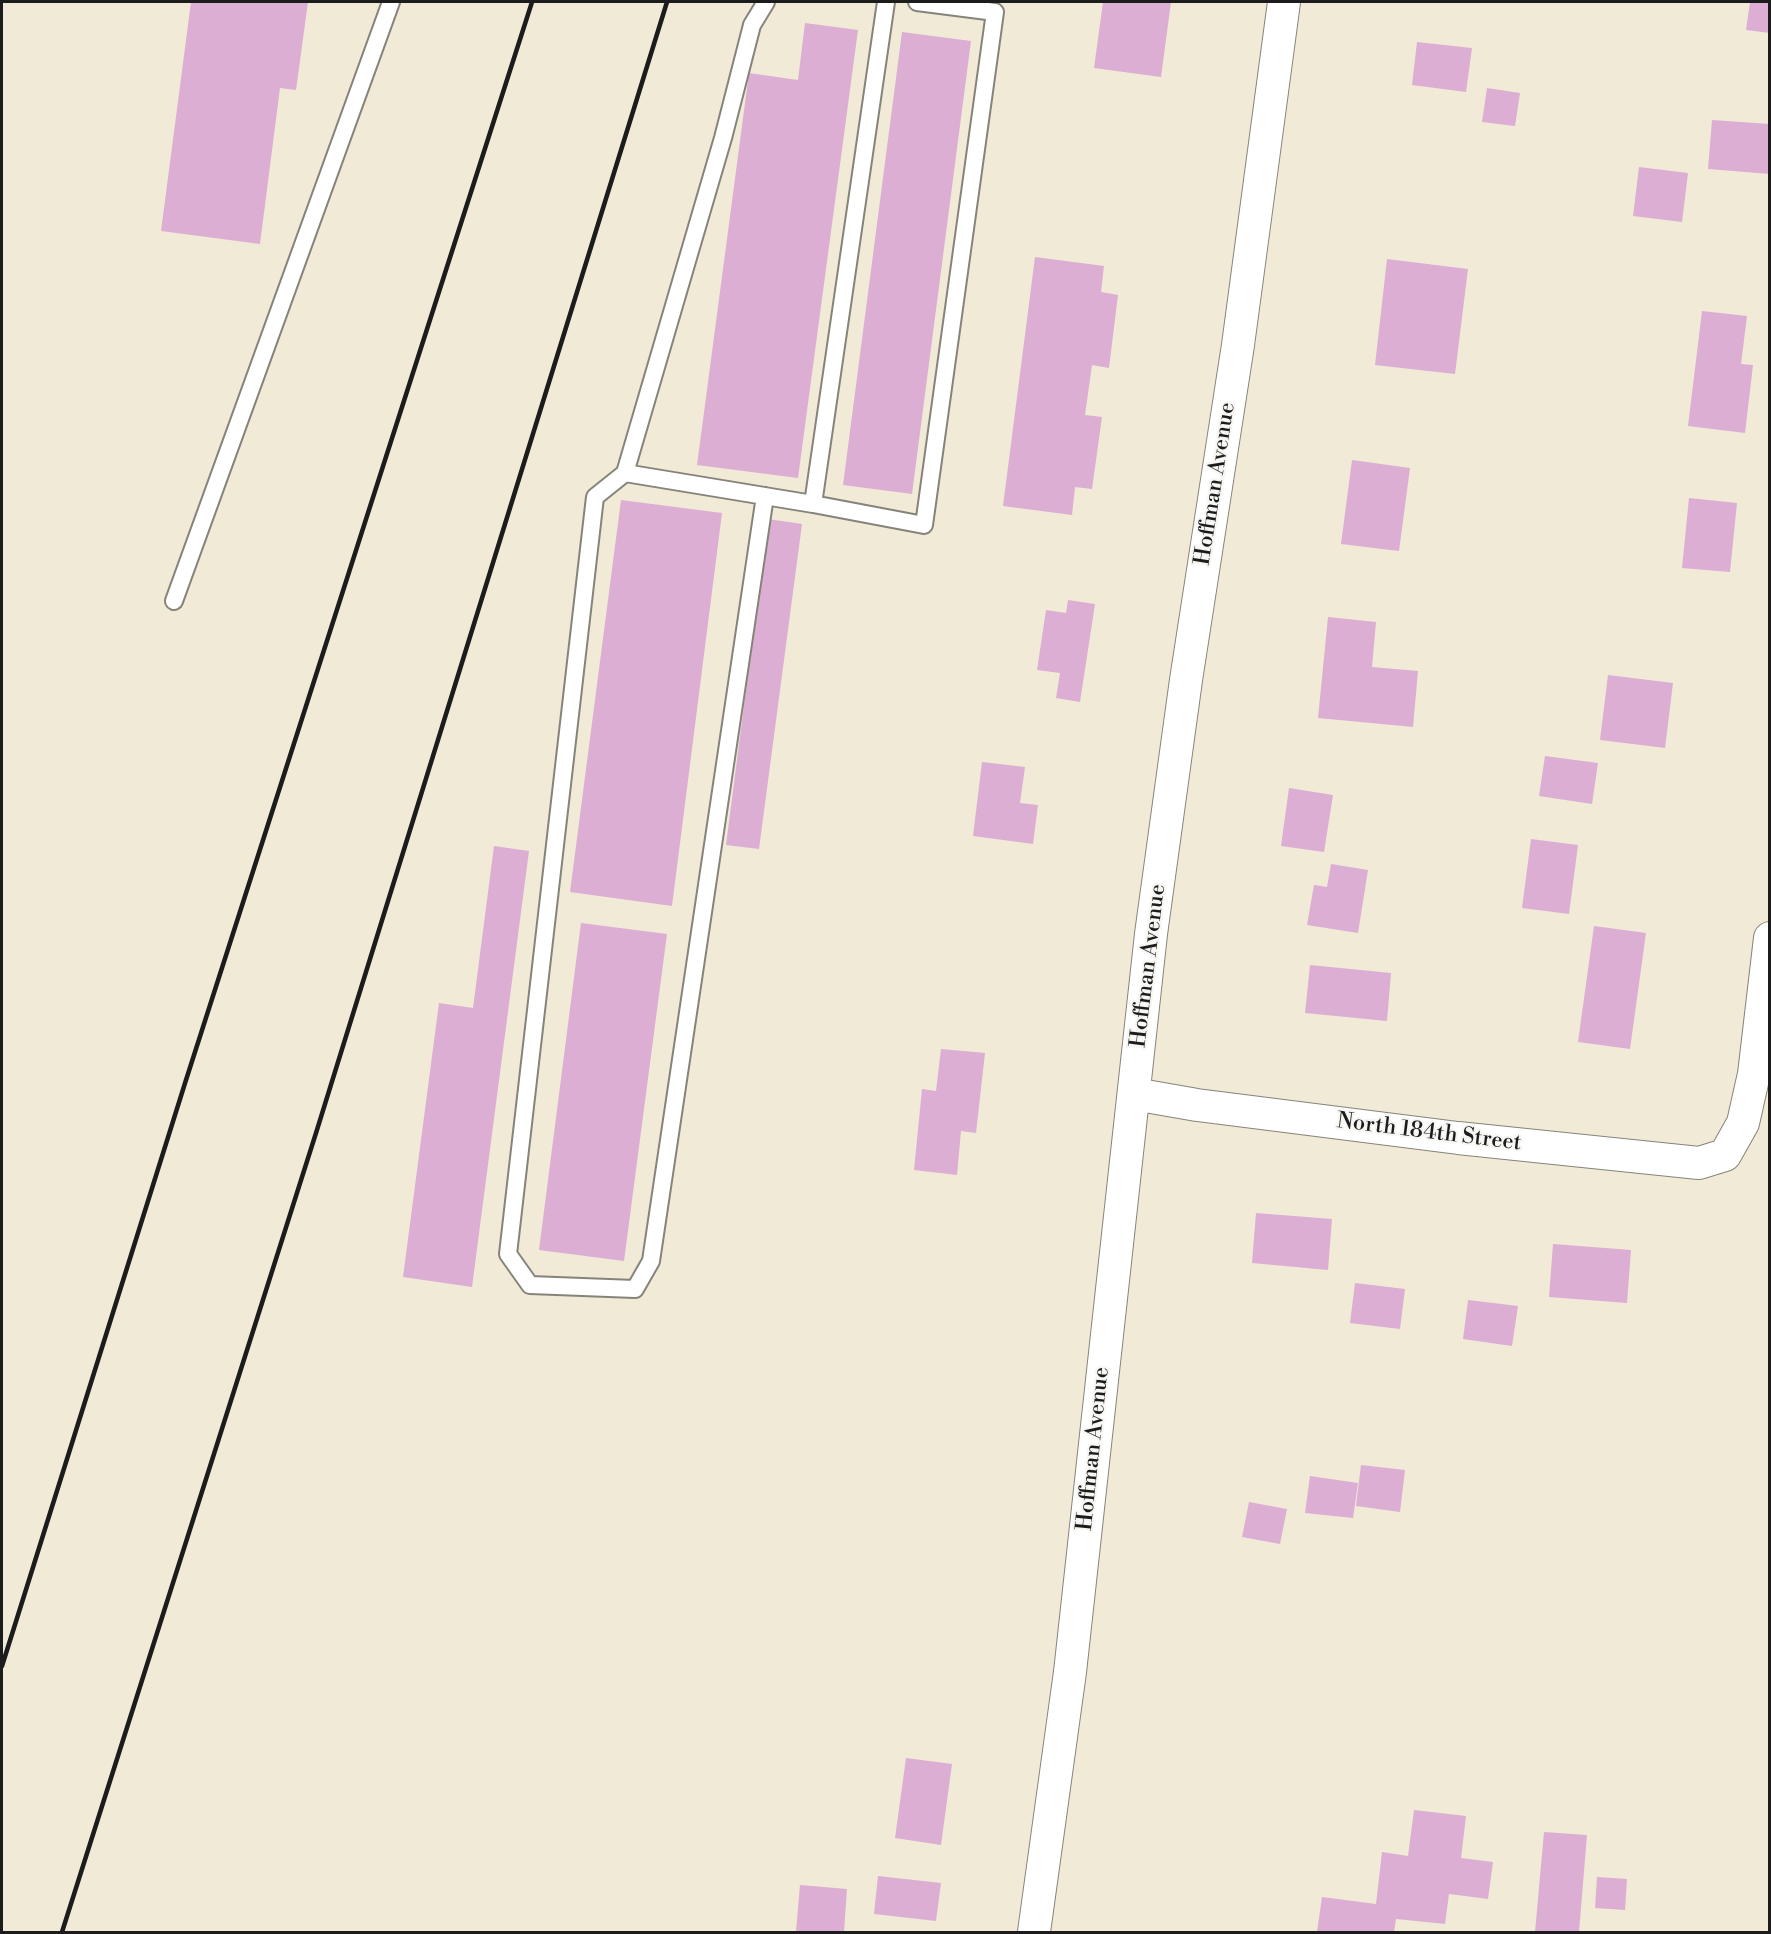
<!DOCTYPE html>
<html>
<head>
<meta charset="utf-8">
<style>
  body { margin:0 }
  #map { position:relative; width:1771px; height:1934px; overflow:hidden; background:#f0ead7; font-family:"Libre Bodoni",serif }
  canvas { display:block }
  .frame { position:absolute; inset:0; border:3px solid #1c1c1c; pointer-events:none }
</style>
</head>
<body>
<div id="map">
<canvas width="1771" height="1934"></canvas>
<div class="frame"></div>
</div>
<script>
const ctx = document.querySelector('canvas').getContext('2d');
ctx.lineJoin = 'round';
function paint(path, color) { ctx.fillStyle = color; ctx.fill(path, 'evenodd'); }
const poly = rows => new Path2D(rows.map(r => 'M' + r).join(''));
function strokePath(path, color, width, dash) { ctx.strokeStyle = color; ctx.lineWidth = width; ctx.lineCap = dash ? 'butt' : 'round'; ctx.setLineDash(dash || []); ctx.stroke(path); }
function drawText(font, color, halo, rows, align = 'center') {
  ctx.font = font + ' "Libre Bodoni",serif'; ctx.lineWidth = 4.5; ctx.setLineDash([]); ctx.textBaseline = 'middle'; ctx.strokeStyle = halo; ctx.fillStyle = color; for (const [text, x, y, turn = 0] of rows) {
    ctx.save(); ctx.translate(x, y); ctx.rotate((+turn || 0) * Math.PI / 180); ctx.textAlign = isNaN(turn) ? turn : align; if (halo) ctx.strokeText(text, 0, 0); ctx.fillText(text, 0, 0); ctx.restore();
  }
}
const building = poly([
  [191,2,308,2,296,90,280,88,260,244,161,231],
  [1103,2,1171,2,1161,77,1094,68],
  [1750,2,1770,2,1770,33,1746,30],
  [805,23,858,30,798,478,697,465,749,73,798,80],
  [902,32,971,41,912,494,843,485],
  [1417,42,1472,48,1466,92,1412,85],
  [1487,88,1520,93,1515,126,1482,122],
  [1712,120,1770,124,1770,174,1708,169],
  [1639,167,1688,173,1682,222,1633,216],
  [1035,257,1104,266,1101,292,1118,295,1109,368,1092,365,1085,415,1102,417,1092,489,1075,487,1072,515,1003,506],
  [1387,259,1468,269,1455,374,1375,365],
  [1702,311,1747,316,1741,364,1753,365,1745,433,1688,426],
  [1352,460,1410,468,1399,551,1341,544],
  [1689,498,1737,503,1730,572,1682,568],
  [621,500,722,513,672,906,570,892],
  [768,519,802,524,759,849,726,845],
  [1068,600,1095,604,1080,702,1056,698,1060,673,1037,670,1046,610,1066,613],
  [1328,617,1376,622,1372,667,1418,671,1413,727,1318,718],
  [1608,675,1673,683,1665,748,1600,740],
  [1545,756,1598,763,1592,804,1539,796],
  [982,762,1025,767,1020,803,1038,805,1033,844,973,836],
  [1289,788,1333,795,1324,852,1281,846],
  [1531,839,1578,845,1569,914,1522,908],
  [494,846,529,851,472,1287,403,1277,439,1003,473,1008],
  [1331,864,1368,870,1358,933,1307,925,1314,885,1327,887],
  [581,923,667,934,624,1261,539,1250],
  [1594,926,1646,933,1630,1049,1578,1042],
  [1310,965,1391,973,1387,1021,1305,1013],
  [941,1049,985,1053,976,1133,961,1131,957,1175,914,1170,922,1089,936,1091],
  [1256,1213,1332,1219,1328,1270,1252,1263],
  [1553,1244,1631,1250,1627,1303,1549,1297],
  [1355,1283,1405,1289,1400,1329,1350,1323],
  [1468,1300,1518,1306,1512,1346,1463,1339],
  [1361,1465,1405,1470,1400,1512,1356,1506],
  [1310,1476,1358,1483,1353,1518,1305,1513],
  [1249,1502,1287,1509,1280,1544,1242,1537],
  [906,1758,952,1764,941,1845,895,1838],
  [1414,1810,1466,1816,1461,1858,1493,1862,1488,1899,1449,1894,1445,1924,1396,1919,1394,1932,1317,1932,1322,1897,1376,1904,1382,1852,1408,1856],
  [1544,1832,1587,1835,1579,1932,1535,1932],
  [878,1876,941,1883,936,1921,874,1914],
  [1597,1877,1627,1879,1625,1910,1595,1908],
  [800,1885,847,1889,844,1932,796,1931]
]);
const service = poly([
  [766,2,752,25,723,138,625,473,813,504,924,525,995,12,917,2],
  [625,473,595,497,508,1254,530,1285,635,1289,651,1261,765,496],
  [813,504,886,2],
  [174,601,391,2]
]);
const minor = poly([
  [1134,1094,1197,1105,1458,1138,1699,1163,1725,1155,1743,1123,1754,1074,1770,938],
  [1034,1932,1070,1672,1151,934,1186,680,1238,345,1284,2]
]);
const rail = poly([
  [2,1666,186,1080,532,2],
  [62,1932,316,1133,667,2]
]);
const streetNames = [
  ["Hoffman Avenue",1216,484,-81],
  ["Hoffman Avenue",1149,966,-83],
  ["North 184th Street",1429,1133,7],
  ["Hoffman Avenue",1094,1449,-84]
];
paint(building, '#dcaed4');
strokePath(service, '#86837a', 20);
strokePath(minor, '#86837a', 34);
strokePath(service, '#fff', 16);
strokePath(minor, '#fff', 32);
strokePath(rail, '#1c1c1c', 4.5);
drawText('22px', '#1c1c1c', '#f6f6f2', streetNames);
</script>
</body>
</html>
